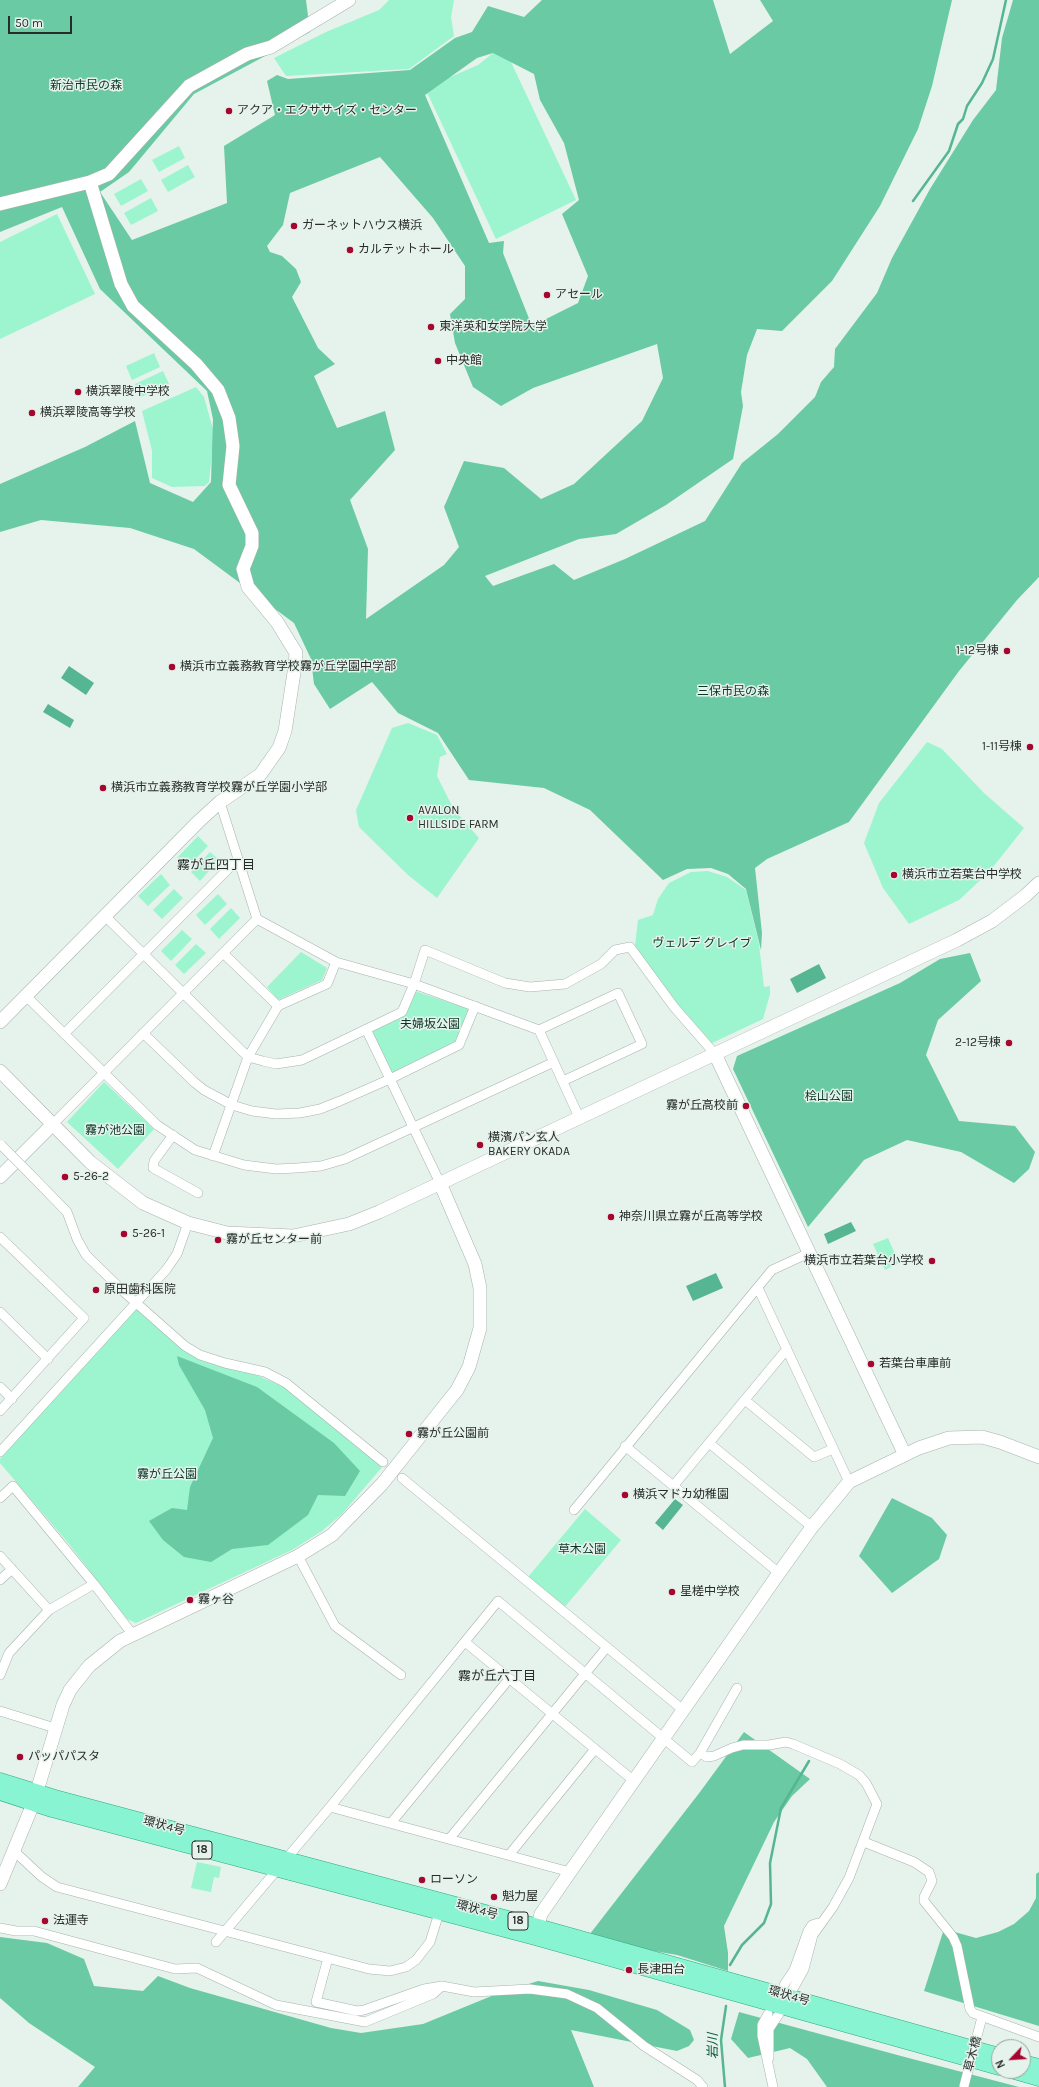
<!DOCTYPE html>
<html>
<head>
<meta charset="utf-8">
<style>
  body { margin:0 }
  #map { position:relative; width:1039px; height:2087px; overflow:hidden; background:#e6f2ec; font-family:Karla,sans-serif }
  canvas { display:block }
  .north { position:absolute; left:991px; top:2039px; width:40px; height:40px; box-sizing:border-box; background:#e6f2ec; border:1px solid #9aa39e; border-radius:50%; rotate:245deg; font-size:11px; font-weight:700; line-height:16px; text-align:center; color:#282c2a }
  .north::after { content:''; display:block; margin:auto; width:14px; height:18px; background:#a4062e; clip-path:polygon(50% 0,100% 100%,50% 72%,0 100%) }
  .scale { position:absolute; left:8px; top:16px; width:64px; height:18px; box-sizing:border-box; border:2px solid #282c2a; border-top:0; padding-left:5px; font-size:12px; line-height:14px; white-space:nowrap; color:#282c2a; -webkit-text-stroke:3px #e6f2ec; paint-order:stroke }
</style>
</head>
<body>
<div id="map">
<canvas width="1039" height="2087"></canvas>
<div class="north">N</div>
<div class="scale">50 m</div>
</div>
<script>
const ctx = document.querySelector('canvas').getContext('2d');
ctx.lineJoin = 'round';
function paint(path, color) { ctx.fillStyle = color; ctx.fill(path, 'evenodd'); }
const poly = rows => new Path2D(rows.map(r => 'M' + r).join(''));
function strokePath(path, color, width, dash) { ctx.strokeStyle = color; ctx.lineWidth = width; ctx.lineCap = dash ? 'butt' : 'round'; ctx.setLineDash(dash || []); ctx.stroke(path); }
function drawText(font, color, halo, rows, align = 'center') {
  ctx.font = font + ' Karla,"Noto Sans JP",sans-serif'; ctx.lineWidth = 3; ctx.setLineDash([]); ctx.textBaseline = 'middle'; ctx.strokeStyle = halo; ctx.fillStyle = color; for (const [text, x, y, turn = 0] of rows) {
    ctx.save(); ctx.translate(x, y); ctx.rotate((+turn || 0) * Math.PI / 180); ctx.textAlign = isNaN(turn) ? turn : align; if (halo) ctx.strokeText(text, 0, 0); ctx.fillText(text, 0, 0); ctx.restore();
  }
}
const green = poly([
  [389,0,454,0,451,17,454,36,409,69,286,76,274,58,326,32,379,10],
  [503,45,576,200,496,239,425,88,478,65],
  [179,146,185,158,159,172,152,160],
  [188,165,195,177,168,192,161,180],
  [141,179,148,191,121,206,114,194],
  [151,198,158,211,131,225,124,213],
  [57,214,95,294,0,339,0,242],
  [154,353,160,367,132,380,126,366],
  [163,371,169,384,141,397,135,384],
  [196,387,204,397,214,433,209,482,205,486,172,487,152,478,152,451,142,411],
  [408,723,437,735,447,754,440,757,437,776,453,808,479,838,437,898,408,875,359,827,356,810,392,728],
  [927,742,942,749,984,793,1024,828,989,872,959,900,909,924,883,888,864,843,879,803],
  [198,836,208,846,187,868,177,858],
  [210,852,219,860,200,881,191,872],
  [708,871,727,877,746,890,759,944,764,987,770,986,770,994,763,1019,712,1043,662,986,635,946,638,920,653,915,658,899,669,883,691,872],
  [161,874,170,885,148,906,138,896],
  [174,889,183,898,162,919,153,910],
  [218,894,227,904,205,925,196,915],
  [231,908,240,918,219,939,210,929],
  [182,930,192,939,171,961,161,951],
  [196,944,206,953,184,974,175,965],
  [301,952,327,968,322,980,278,1000,267,987],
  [415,991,469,1009,456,1042,392,1074,371,1032,405,1014],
  [104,1082,154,1129,118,1169,67,1122],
  [888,1238,899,1263,885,1270,873,1244],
  [137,1305,167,1333,224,1365,259,1376,293,1391,383,1466,342,1514,322,1531,292,1550,136,1623,127,1619,69,1544,0,1463,0,1459],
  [585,1509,621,1540,564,1608,528,1577],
  [197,1862,221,1867,219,1878,214,1877,211,1892,191,1888]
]);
const forest = poly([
  [0,0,306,0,310,32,194,94,129,172,100,192,132,240,227,203,224,146,275,115,267,81,277,75,288,79,410,70,455,38,472,32,488,6,524,17,542,0,713,0,730,54,773,21,760,0,952,0,932,86,918,129,880,206,832,281,782,331,757,329,747,355,741,392,743,406,733,459,666,505,616,534,579,539,485,576,493,586,554,564,574,580,625,559,705,521,742,463,778,434,815,397,821,382,834,367,835,349,877,293,892,258,930,189,973,120,996,90,1002,38,1013,0,1039,0,1039,577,1017,600,959,671,849,822,767,859,755,868,762,933,761,950,746,889,728,874,711,868,687,869,663,880,590,810,544,788,469,780,438,733,398,713,372,682,330,709,314,684,311,659,294,623,194,549,130,528,41,520,0,532,0,484,85,447,135,421,150,483,193,502,211,482,213,419,207,391,100,289,62,207,0,232],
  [493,53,534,74,540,100,564,143,579,200,562,214,588,276,578,303,532,326,503,253,504,241,489,243,425,95,477,58],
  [380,157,433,218,465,266,465,299,450,314,455,343,473,387,501,406,533,388,657,344,663,378,642,421,574,484,541,499,504,468,464,461,444,507,459,547,444,565,366,619,368,549,350,500,395,450,385,411,337,428,314,376,335,364,318,348,292,297,301,282,296,269,282,256,270,252,267,246,283,225,290,193],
  [970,953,981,981,938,1020,926,1055,959,1121,1015,1126,1035,1152,1029,1169,1014,1183,961,1152,907,1140,864,1160,808,1227,733,1069,737,1056,900,983,940,959],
  [177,1356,257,1387,334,1443,360,1471,345,1496,318,1495,308,1515,268,1545,232,1549,211,1562,184,1557,163,1540,149,1521,172,1508,187,1510,190,1487,213,1438,205,1410,179,1365],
  [892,1498,932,1518,947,1535,939,1559,892,1593,859,1556],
  [744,1732,810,1779,792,1796,774,1822,724,1926,728,1953,728,1971,677,1955,586,1939,700,1792],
  [1039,1872,1039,2026,924,1991,944,1929,976,1938,998,1932,1014,1924,1029,1911,1036,1898,1036,1874],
  [0,1937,47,1943,84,1959,94,1986,143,1991,158,1976,190,1988,331,2028,361,2033,423,2024,494,1995,538,1981,589,1990,657,2010,690,2030,694,2040,689,2046,677,2051,571,2030,594,2087,78,2087,95,2067,29,2023,0,1998],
  [739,2012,901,2056,1019,2087,827,2087,807,2059,790,2048,748,2058,731,2039]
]);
const water = poly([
  [69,666,94,683,86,695,61,678],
  [48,704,74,720,70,728,43,712],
  [819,964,826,978,797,993,790,979],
  [851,1222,856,1231,828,1244,824,1234],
  [716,1273,723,1288,693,1301,686,1286],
  [675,1499,683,1505,663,1530,655,1523]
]);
const stream = poly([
  [913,201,949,151,958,124,963,119,967,106,982,83,993,59,1006,0],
  [730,1965,742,1945,764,1923,771,1904,770,1863,781,1808,809,1761],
  [725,2087,721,2040,726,2006]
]);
const street = poly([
  [220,802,257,919,336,962,414,984,539,1030,618,993,642,1044,563,1081],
  [105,916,248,1057,263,1061,276,1064,302,1060,402,1012,414,984,425,950,505,983,530,987,565,984,601,964,615,950,630,947,674,1007,715,1054],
  [223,953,278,1006,327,984,336,962],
  [25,995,157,1125,195,1150,244,1165,276,1169,297,1168,321,1166,345,1159,554,1062],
  [366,1029,440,1183],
  [539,1030,579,1117],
  [143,1033,194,1082,204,1090,232,1105,252,1111,276,1114,300,1113,320,1109,340,1101,390,1079,459,1045,475,1006],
  [64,1034,238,859],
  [53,1124,257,919],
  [173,1135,154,1161,153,1168,198,1193],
  [213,1156,248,1057,278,1006],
  [29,1173,67,1212,77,1239,86,1255,125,1293,185,1346,200,1355,225,1363,265,1372,286,1383,383,1462],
  [0,1237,84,1318,0,1411],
  [758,1288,849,1482],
  [0,1312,48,1359],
  [0,1387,12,1399],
  [745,1400,814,1457,833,1449],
  [709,1443,812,1527],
  [625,1446,779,1573],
  [0,1452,166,1270,177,1254,188,1223],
  [402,1478,683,1710],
  [674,1485,787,1349],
  [0,1498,13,1486,94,1584,133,1635],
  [574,1510,772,1270,809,1253],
  [0,1556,49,1610],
  [298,1556,335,1626,401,1675],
  [0,1580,12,1569],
  [465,1642,634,1781],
  [0,1675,9,1653,49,1610,94,1584],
  [0,1711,55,1728],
  [700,1753,707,1757,714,1756,732,1748,743,1745,769,1745,786,1742,793,1744,840,1764,859,1775,866,1783,877,1804,849,1878,833,1907,813,1935,804,1969,789,1996],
  [330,1807,570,1872],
  [391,1823,509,1679],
  [450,1838,607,1647],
  [864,1842,914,1862,929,1872,932,1881,924,1897,924,1901,953,1937,957,1946,970,2009,973,2013,1039,2037],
  [14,1851,42,1877,57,1887,369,1969,390,1971,406,1967,416,1960,430,1942,439,1913],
  [509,1855,595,1749],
  [0,1928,16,1931,34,1931,175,1969,197,1968,276,2005,365,2022,433,1994,442,1986,474,1992,530,1989,567,1994,597,2008,644,2046,697,2080,703,2087],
  [216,1942,330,1807,498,1601,692,1762,700,1753,737,1688],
  [328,1958,316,2002,357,2011,364,2010,424,1989,442,1986],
  [784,1985,794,1970,808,1931,812,1925,818,1923],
  [768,2014,762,2025,762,2036,773,2087],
  [769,2058,769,2029,783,2008]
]);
const secondary = poly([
  [0,204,90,182,109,174,189,86,247,54,271,47,349,0],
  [0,1022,199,821,220,802,260,775,279,748,285,731,295,666,296,653,277,622,248,587,243,569,252,546,252,533,229,485,233,446,229,418,218,390,196,364,133,306,121,284,90,182],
  [715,1054,905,1455],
  [0,1071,90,1162,143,1203,188,1223,227,1233,293,1236,349,1224,379,1212,957,940,992,921,1025,896,1039,883],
  [0,1177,53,1124],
  [0,1884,33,1804,63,1705,70,1690,89,1666,120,1641,298,1556,332,1535,382,1484,457,1390,469,1367,480,1328,480,1288,475,1264,440,1183],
  [535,1937,541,1914,570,1872,779,1573,812,1527,849,1482,919,1448,949,1438,982,1437,1000,1442,1039,1457]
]);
const primary = poly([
  [0,1780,55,1797,538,1926,999,2055],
  [0,1793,52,1810,535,1938,999,2068],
  [1023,2062,1039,2066],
  [1011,2071,1039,2079]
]);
const streetBridge = poly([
  [1,1145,29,1173],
  [964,2086,981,2021]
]);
const markers = [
  [229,111,4,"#a4062e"],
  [294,226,4,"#a4062e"],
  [350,250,4,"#a4062e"],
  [547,295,4,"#a4062e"],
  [431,327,4,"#a4062e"],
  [438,361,4,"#a4062e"],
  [78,392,4,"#a4062e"],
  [32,413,4,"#a4062e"],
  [1007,651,4,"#a4062e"],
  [172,667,4,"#a4062e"],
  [1030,747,4,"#a4062e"],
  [103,788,4,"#a4062e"],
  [410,818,4,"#a4062e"],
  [894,875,4,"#a4062e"],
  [1009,1043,4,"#a4062e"],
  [746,1106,4,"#a4062e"],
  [480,1145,4,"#a4062e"],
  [65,1177,4,"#a4062e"],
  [611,1217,4,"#a4062e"],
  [124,1234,4,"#a4062e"],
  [218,1240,4,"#a4062e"],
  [932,1261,4,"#a4062e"],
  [96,1290,4,"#a4062e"],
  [871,1364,4,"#a4062e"],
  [409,1434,4,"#a4062e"],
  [625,1495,4,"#a4062e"],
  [672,1592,4,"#a4062e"],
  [190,1600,4,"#a4062e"],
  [20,1757,4,"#a4062e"],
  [422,1880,4,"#a4062e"],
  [494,1897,4,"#a4062e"],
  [45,1921,4,"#a4062e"],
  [629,1970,4,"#a4062e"]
];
const shields = [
  [202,1850,20],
  [518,1921,20]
];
const shieldNames = [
  ["18",202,1850],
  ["18",518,1921]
];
const parkNames = [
  ["新治市民の森",86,86],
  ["三保市民の森",733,692],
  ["ヴェルデ グレイブ",702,944],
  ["夫婦坂公園",430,1025],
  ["桧山公園",829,1097],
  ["霧が池公園",115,1131],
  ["霧が丘公園",167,1475],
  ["草木公園",582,1550]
];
const poiNames = [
  ["アクア・エクササイズ・センター",237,111],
  ["ガーネットハウス横浜",302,226],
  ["カルテットホール",358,250],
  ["アセール",555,295],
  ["東洋英和女学院大学",439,327],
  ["中央館",446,361],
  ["横浜翠陵中学校",86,392],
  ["横浜翠陵高等学校",40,413],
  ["1-12号棟",999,651,"right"],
  ["横浜市立義務教育学校霧が丘学園中学部",180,667],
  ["1-11号棟",1022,747,"right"],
  ["横浜市立義務教育学校霧が丘学園小学部",111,788],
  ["AVALON",418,811],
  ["HILLSIDE FARM",418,825],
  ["横浜市立若葉台中学校",902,875],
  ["2-12号棟",1001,1043,"right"],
  ["霧が丘高校前",738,1106,"right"],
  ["横濱パン玄人",488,1138],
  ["BAKERY OKADA",488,1152],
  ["5-26-2",73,1177],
  ["神奈川県立霧が丘高等学校",619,1217],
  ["5-26-1",132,1234],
  ["霧が丘センター前",226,1240],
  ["横浜市立若葉台小学校",924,1261,"right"],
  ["原田歯科医院",104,1290],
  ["若葉台車庫前",879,1364],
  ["霧が丘公園前",417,1434],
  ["横浜マドカ幼稚園",633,1495],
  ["星槎中学校",680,1592],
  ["霧ヶ谷",198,1600],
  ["パッパパスタ",28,1757],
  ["ローソン",430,1880],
  ["魁力屋",502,1897],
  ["法運寺",53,1921],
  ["長津田台",637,1970]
];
const streetNames = [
  ["環状4号",164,1826,15],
  ["環状4号",477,1910,15],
  ["環状4号",789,1996,16],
  ["草木橋",973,2054,-75]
];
const neighbourhoodNames = [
  ["霧が丘四丁目",216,865],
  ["霧が丘六丁目",497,1676]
];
const waterNames = [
  ["岩川",713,2046,-90]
];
paint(green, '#9cf5cf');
paint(forest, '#6acaa3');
paint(water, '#56b691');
strokePath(stream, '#56b691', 2.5);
strokePath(street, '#a7b3ad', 10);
strokePath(secondary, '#a7b3ad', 14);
strokePath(primary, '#32a982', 15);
strokePath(street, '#fff', 9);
strokePath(secondary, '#fff', 13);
strokePath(primary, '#88f4d1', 14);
strokePath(streetBridge, '#a7b3ad', 10, []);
strokePath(streetBridge, '#fff', 9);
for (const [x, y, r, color] of markers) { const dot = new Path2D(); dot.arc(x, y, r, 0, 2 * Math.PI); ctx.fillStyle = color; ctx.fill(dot); strokePath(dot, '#e6f2ec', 1.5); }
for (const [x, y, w] of shields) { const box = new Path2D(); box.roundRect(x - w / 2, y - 9, w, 18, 3); ctx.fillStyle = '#e6f2ec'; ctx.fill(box); strokePath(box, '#282c2a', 1); }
drawText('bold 11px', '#282c2a', null, shieldNames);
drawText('12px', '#0a3727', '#e6f2ec', parkNames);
drawText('12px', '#282c2a', '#e6f2ec', poiNames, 'left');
drawText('12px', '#282c2a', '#e6f2ec', streetNames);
drawText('13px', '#282c2a', '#e6f2ec', neighbourhoodNames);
drawText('italic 13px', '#085940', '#e6f2ec', waterNames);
</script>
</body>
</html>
